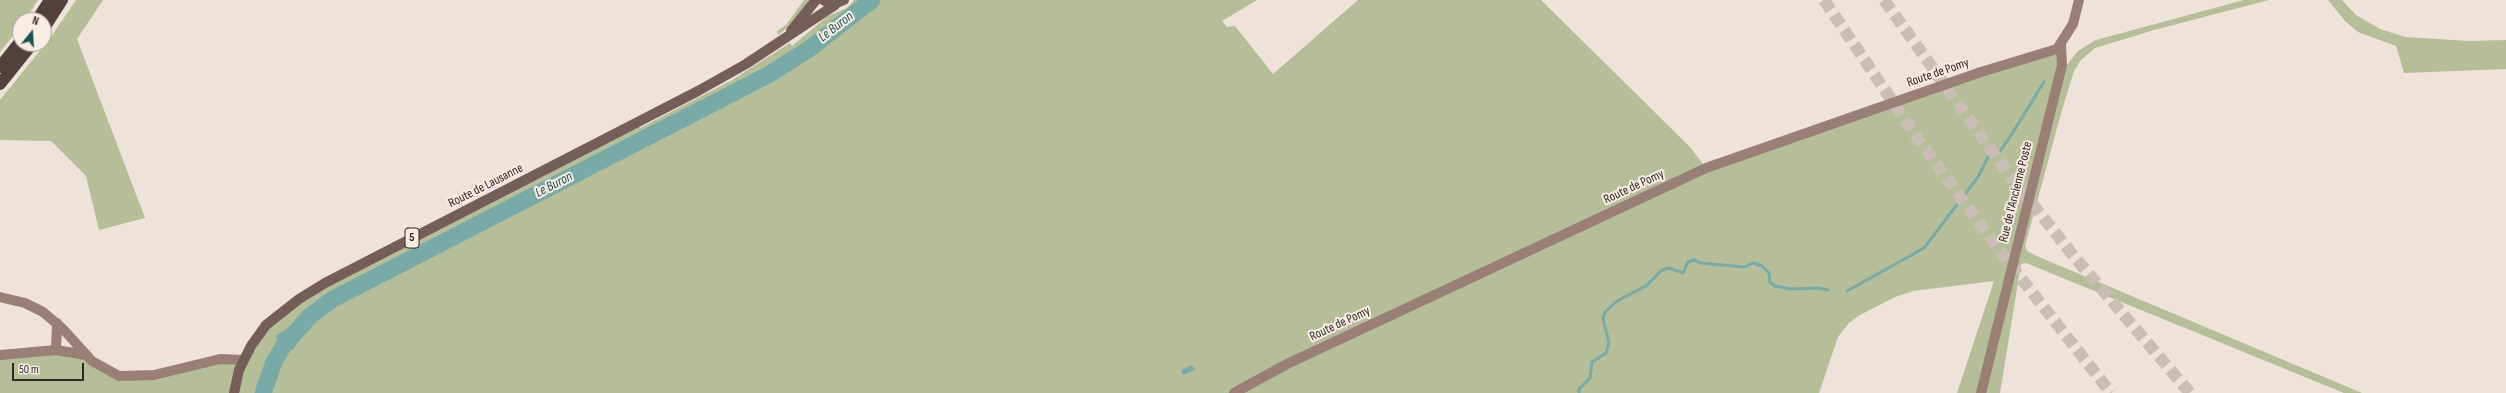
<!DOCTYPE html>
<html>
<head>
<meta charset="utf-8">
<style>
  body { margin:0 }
  #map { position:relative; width:2506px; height:393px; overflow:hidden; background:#efe2d8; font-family:"Sofia Sans Condensed",sans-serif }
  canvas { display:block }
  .north { position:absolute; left:12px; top:12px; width:40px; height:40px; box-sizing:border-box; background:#f8ece3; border:1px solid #a99e97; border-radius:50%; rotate:18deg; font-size:11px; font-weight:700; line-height:16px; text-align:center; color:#322826 }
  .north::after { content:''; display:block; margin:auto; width:14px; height:18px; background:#1d524f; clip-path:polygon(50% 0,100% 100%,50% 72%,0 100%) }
  .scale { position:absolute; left:12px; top:363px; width:72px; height:18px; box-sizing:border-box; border:2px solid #322826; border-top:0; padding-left:5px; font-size:12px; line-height:14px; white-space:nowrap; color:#322826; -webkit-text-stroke:3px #f8ece3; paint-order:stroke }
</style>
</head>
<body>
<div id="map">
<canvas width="2506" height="393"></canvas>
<div class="north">N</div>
<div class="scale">50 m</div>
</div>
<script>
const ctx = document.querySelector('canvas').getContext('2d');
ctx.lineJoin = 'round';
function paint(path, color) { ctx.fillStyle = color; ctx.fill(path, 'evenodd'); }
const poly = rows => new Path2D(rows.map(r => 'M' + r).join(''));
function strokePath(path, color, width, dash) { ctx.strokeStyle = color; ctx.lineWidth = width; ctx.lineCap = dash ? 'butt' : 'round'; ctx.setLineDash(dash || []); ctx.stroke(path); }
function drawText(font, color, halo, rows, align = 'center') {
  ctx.font = font + ' "Sofia Sans Condensed",sans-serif'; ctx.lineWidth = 4; ctx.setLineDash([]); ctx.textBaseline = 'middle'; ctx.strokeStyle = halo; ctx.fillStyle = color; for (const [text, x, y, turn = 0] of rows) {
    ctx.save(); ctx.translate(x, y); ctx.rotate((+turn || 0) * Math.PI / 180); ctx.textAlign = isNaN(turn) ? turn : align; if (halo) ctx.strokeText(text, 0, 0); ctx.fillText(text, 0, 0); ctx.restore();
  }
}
const green = poly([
  [0,0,38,0,25,20,20,20,20,27,0,52],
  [76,0,103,0,77,39,145,218,99,230,86,176,51,141,0,140,0,100,51,37],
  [804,0,811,0,796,21,778,35,777,31,786,25],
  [854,0,1257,0,1222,21,1227,27,1235,26,1273,74,1358,0,1541,0,1690,147,1706,168,2061,45,2057,71,1977,393,1957,393,1994,281,1913,291,1895,297,1860,315,1849,323,1838,337,1819,393,0,393,0,355,67,351,128,377,215,360,243,360,282,311,637,123,640,128,732,80,790,43,792,46,828,16,847,8],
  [2244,0,2269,0,2154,30,2095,48,2081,60,2074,71,2062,110,2025,246,2027,251,2039,257,2362,393,2344,393,2026,263,2021,264,2000,393,1984,393,2066,66,2078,51,2096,40],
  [2328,0,2342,0,2356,15,2380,29,2405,37,2469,41,2506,40,2506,69,2404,73,2396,46,2358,32,2345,21]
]);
const water = poly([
  [296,323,303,332,293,350,284,345,276,336],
  [1192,365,1195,370,1183,375,1181,370]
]);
const stream = poly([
  [1847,291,1924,248,1978,177,1988,157,2000,151,2010,137,2044,82],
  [1579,393,1579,389,1590,378,1592,362,1606,353,1609,343,1603,318,1605,312,1617,301,1646,286,1662,270,1669,268,1683,273,1688,262,1694,260,1701,263,1744,267,1753,263,1762,266,1769,273,1770,282,1775,286,1791,289,1818,288,1828,290]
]);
const river = poly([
  [263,393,274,362,284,345,310,316,333,299,768,75,809,49,872,0]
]);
const highwayTunnel = poly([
  [1824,0,1918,139,1999,250,2111,393],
  [1884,0,2005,169,2072,254,2190,393]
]);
const secondary = poly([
  [0,297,25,303,43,312,63,329,92,361,119,376,154,375,220,359,243,360],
  [56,350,57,323],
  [0,355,56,350,86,355],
  [1234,393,1287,364,1706,168,1981,72,2057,49,2073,24,2079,0],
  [1981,393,2062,65,2061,45]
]);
const primary = poly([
  [823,0,832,5,844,0],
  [791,31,816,0],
  [234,393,239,370,251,346,266,325,299,299,325,283,698,91,746,64,835,5]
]);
const highway = poly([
  [37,20,50,0],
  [44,28,62,0],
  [0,67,20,42],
  [0,84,32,44]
]);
const shields = [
  [412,238,14]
];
const shieldNames = [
  ["5",412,238]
];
const streetNames = [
  ["Route de Pomy",1938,73,-19],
  ["Route de Lausanne",486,186,-27],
  ["Route de Pomy",1634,187,-25],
  ["Rue de l'Ancienne Poste",2016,192,-76],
  ["Route de Pomy",1340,324,-25]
];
const waterNames = [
  ["Le Buron",836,27,-38],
  ["Le Buron",554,185,-27]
];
paint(green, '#b5bd99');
paint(water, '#78aba8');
strokePath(stream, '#78aba8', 3);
strokePath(river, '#78aba8', 17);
strokePath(highwayTunnel, '#c9bdb4', 12, [12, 6]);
strokePath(secondary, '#9a7f76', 10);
strokePath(primary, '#745e57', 10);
strokePath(highway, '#53413d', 12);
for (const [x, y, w] of shields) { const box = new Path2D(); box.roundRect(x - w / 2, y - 10, w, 20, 3); ctx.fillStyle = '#f8ece3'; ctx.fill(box); strokePath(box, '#322826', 1); }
drawText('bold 12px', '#322826', null, shieldNames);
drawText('13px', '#322826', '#f8ece3', streetNames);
drawText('italic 14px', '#1d524f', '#f8ece3', waterNames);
</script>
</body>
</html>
